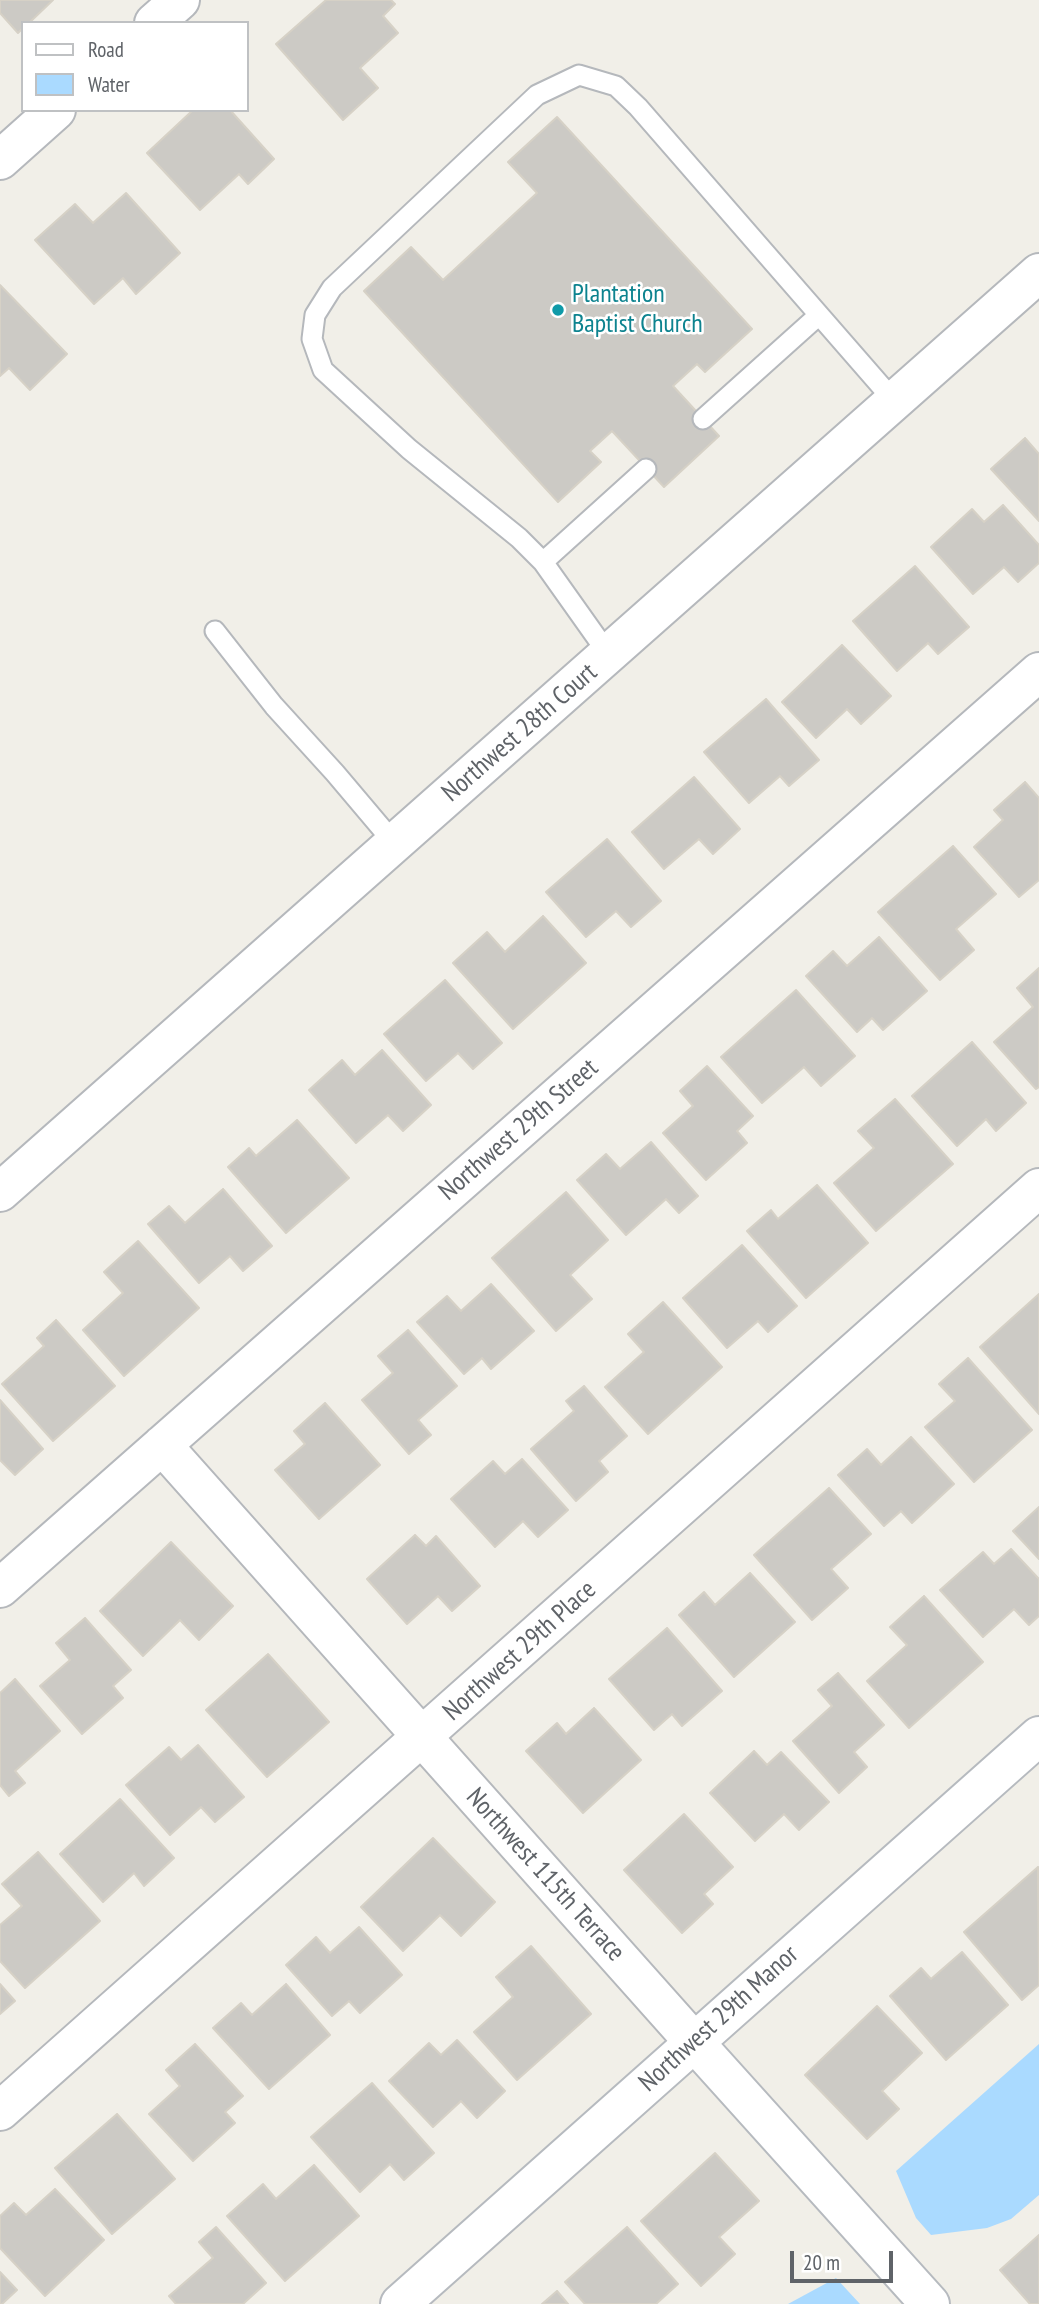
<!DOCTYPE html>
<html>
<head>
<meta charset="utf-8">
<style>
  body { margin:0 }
  #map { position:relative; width:1039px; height:2304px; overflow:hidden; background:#f1efe8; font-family:"PT Sans Narrow",sans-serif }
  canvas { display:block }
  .legend { position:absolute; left:21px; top:21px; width:228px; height:91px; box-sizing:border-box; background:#fff; border:2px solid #bfc1c3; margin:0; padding:9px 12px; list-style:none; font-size:21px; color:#5f6368 }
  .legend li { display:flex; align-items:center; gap:14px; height:35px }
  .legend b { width:35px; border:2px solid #bfc1c3 }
  .scale { position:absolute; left:790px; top:2251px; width:103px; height:32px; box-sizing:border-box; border:4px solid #5f6368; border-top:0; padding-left:9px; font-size:21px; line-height:24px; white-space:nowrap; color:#5f6368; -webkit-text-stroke:5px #fff; paint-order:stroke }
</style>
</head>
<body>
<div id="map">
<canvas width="1039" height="2304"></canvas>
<ul class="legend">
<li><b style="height:9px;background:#fff"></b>Road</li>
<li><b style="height:19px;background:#aadaff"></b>Water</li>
</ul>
<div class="scale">20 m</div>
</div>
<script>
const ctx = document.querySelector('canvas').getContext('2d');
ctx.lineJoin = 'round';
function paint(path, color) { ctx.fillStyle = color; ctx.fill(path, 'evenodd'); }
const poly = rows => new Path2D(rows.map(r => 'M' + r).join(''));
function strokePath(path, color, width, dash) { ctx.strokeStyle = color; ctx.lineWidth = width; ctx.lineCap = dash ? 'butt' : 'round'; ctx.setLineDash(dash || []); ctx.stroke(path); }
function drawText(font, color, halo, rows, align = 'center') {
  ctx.font = font + ' "PT Sans Narrow",sans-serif'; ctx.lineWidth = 5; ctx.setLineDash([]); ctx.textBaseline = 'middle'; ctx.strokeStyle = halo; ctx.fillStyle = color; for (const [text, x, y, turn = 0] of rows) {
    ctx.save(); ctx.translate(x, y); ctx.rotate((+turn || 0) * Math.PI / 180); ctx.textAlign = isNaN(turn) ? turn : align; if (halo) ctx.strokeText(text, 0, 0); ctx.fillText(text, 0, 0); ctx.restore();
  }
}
const water = poly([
  [1039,2044,1039,2195,1011,2219,987,2228,931,2235,916,2218,896,2171],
  [836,2278,860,2304,788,2304]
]);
const building = poly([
  [0,0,53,0,29,23,23,23,23,28,18,33,0,13,0,0],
  [326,0,391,0,395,4,383,16,398,33,360,68,378,88,343,120,276,44,326,0],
  [193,110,230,110,274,159,248,184,239,174,200,210,147,153,193,110],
  [557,117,752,329,705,372,697,364,673,386,719,436,664,487,612,431,590,451,601,462,558,502,364,291,411,247,443,280,537,193,508,162,557,117],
  [126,193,180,253,136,294,123,278,94,304,35,240,75,204,93,223,126,193],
  [0,285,67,354,30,390,9,368,0,376,0,285],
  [1025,438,1039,454,1039,521,991,469,1025,438],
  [1003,505,1039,545,1039,563,1018,582,1004,567,973,594,931,547,972,509,984,522,1003,505],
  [915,566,969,627,938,654,928,643,897,671,853,621,915,566],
  [842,645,891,696,861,724,847,709,816,738,782,702,842,645],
  [766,699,819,760,789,786,780,776,749,803,704,752,766,699],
  [694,777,740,829,713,854,699,839,664,869,632,832,694,777],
  [1025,782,1039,798,1039,880,1019,897,974,847,1003,820,994,810,1025,782],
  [607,839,661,901,631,927,616,911,586,937,546,892,607,839],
  [953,846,996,894,956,929,974,950,940,980,878,912,953,846],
  [543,916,586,963,513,1029,453,963,487,932,505,952,543,916],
  [879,937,927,991,883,1030,872,1018,857,1032,806,976,833,951,847,966,879,937],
  [1039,968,1039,1087,1036,1089,994,1042,1033,1007,1017,988,1039,968],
  [445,980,502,1043,473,1069,458,1053,426,1081,384,1034,445,980],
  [796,990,855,1056,821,1086,804,1067,762,1103,721,1057,796,990],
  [972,1042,1026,1103,996,1131,986,1119,957,1146,912,1096,972,1042],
  [382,1050,431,1105,403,1131,388,1115,356,1143,309,1090,342,1060,355,1075,382,1050],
  [707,1066,753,1116,737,1131,747,1143,706,1180,663,1133,693,1106,680,1091,707,1066],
  [895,1099,953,1164,876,1231,834,1183,874,1148,858,1131,895,1099],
  [297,1120,349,1178,286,1233,228,1167,249,1148,256,1156,297,1120],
  [651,1142,698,1196,679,1213,666,1199,626,1235,577,1180,606,1154,620,1169,651,1142],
  [817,1185,868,1243,806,1298,747,1231,771,1210,778,1219,817,1185],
  [223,1189,272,1246,243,1271,230,1256,199,1283,148,1224,169,1206,185,1223,223,1189],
  [566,1192,608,1240,570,1275,592,1299,556,1331,492,1258,566,1192],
  [138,1241,199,1308,124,1376,83,1330,123,1293,104,1272,138,1241],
  [742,1245,797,1306,768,1332,758,1321,727,1348,683,1298,742,1245],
  [491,1284,534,1331,491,1369,482,1358,464,1374,417,1322,447,1296,461,1311,491,1284],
  [1039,1294,1039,1414,980,1347,1039,1294],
  [663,1302,722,1367,648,1434,605,1387,644,1352,628,1334,663,1302],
  [56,1320,115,1386,53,1441,2,1384,44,1346,37,1338,56,1320],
  [408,1330,457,1386,418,1420,431,1435,409,1454,362,1400,393,1373,378,1356,408,1330],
  [968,1358,1032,1430,974,1482,925,1427,955,1401,939,1384,968,1358],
  [584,1386,627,1436,599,1461,608,1472,576,1501,531,1449,574,1411,566,1401,584,1386],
  [0,1400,43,1449,15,1475,0,1460,0,1400],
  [325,1403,380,1465,319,1519,275,1470,305,1444,294,1431,325,1403],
  [911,1437,954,1484,912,1523,901,1511,884,1526,838,1475,867,1449,881,1465,911,1437],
  [522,1459,568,1510,538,1537,523,1521,495,1547,451,1499,493,1461,505,1474,522,1459],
  [829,1488,871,1534,831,1569,848,1588,812,1620,754,1555,829,1488],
  [1039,1507,1039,1559,1013,1531,1039,1507],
  [415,1535,426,1546,436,1536,480,1586,452,1611,438,1596,407,1624,367,1579,415,1535],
  [171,1542,233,1606,199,1640,180,1620,143,1656,100,1611,171,1542],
  [1011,1549,1039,1579,1039,1616,1029,1625,1014,1609,983,1637,940,1590,983,1552,994,1564,1011,1549],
  [750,1573,795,1622,734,1677,679,1615,704,1592,715,1605,750,1573],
  [924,1596,983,1662,909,1728,867,1681,907,1645,890,1627,924,1596],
  [85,1618,131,1670,113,1686,123,1698,82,1734,40,1686,70,1660,56,1643,85,1618],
  [667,1628,722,1691,682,1726,672,1714,654,1730,609,1679,667,1628],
  [268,1654,329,1722,267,1777,206,1710,268,1654],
  [838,1673,884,1725,854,1752,867,1767,839,1793,793,1741,832,1706,818,1690,838,1673],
  [15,1679,60,1731,15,1771,25,1783,9,1796,0,1785,0,1693,15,1679],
  [594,1708,641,1760,583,1813,526,1751,557,1723,566,1734,594,1708],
  [198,1745,244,1797,215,1822,201,1807,170,1835,126,1785,169,1747,181,1760,198,1745],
  [754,1751,767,1765,781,1752,829,1802,799,1830,784,1814,755,1841,710,1793,754,1751],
  [120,1799,174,1858,144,1886,134,1873,103,1902,60,1854,120,1799],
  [684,1814,733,1867,704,1894,713,1904,682,1933,624,1870,684,1814],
  [433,1838,495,1902,461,1936,440,1915,403,1951,361,1907,433,1838],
  [38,1852,100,1921,25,1988,0,1961,0,1925,22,1906,2,1884,38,1852],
  [1038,1867,1039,1985,1022,2000,964,1932,1038,1867],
  [359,1927,402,1975,360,2013,349,2001,332,2016,286,1965,316,1937,330,1953,359,1927],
  [531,1946,591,2014,517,2080,474,2032,513,1997,496,1977,531,1946],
  [962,1952,1008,2005,946,2060,890,1996,921,1968,931,1979,962,1952],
  [0,1984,15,2001,0,2014,0,1984],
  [286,1984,330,2035,269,2089,213,2028,241,2003,252,2015,286,1984],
  [877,2006,922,2053,882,2091,899,2109,867,2139,805,2075,877,2006],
  [457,2040,505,2091,477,2118,461,2101,433,2127,389,2081,429,2043,441,2055,457,2040],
  [195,2044,243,2096,225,2112,235,2123,193,2161,149,2114,180,2086,166,2070,195,2044],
  [372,2083,434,2153,404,2180,390,2164,360,2192,311,2137,372,2083],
  [117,2114,175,2179,112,2234,55,2168,117,2114],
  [715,2153,759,2201,719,2237,735,2254,701,2286,641,2221,715,2153],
  [314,2165,359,2216,285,2281,227,2216,263,2184,276,2199,314,2165],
  [55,2189,104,2240,45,2296,0,2248,0,2216,14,2203,26,2215,55,2189],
  [216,2227,266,2283,243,2304,176,2304,169,2296,213,2258,199,2242,216,2227],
  [627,2227,678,2284,656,2304,585,2304,565,2282,627,2227],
  [1039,2235,1039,2304,1030,2304,1000,2270,1039,2235],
  [0,2272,17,2290,2,2304,0,2304,0,2272],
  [557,2291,568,2304,542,2304,557,2291]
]);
const lane = poly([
  [703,419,819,315],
  [543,562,646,469],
  [215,631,274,706,335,773,395,844],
  [609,655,543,562,519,538,409,449,323,370,312,339,315,315,332,288,537,95,579,75,616,86,638,107,895,402]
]);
const street = poly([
  [154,23,180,0],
  [0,160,56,110],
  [0,1192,1039,273],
  [162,1445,694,2042],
  [0,1588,1039,672],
  [0,2111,1039,1188]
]);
const secondary = poly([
  [694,2042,930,2304],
  [400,2304,1039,1736]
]);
const markers = [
  [558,310,7,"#0f9aa8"]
];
const cultureNames = [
  ["Plantation",572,295],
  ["Baptist Church",572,325]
];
const streetNames = [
  ["Northwest 28th Court",520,733,-41],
  ["Northwest 29th Street",519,1130,-41],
  ["Northwest 29th Place",520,1651,-42],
  ["Northwest 115th Terrace",545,1875,48],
  ["Northwest 29th Manor",719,2019,-42]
];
paint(water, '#aadaff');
paint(building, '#cccac5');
strokePath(building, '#d6d1c6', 2);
strokePath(lane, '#b5b8bc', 23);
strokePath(street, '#b5b8bc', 42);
strokePath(secondary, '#b6babf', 42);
strokePath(lane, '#fff', 19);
strokePath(street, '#fff', 38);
strokePath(secondary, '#fff', 38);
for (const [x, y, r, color] of markers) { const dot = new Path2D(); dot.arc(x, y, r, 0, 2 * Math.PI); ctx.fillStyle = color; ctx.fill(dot); strokePath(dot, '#fff', 2.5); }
drawText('26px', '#0d838f', '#fff', cultureNames, 'left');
drawText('26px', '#5f6368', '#fff', streetNames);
</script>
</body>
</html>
